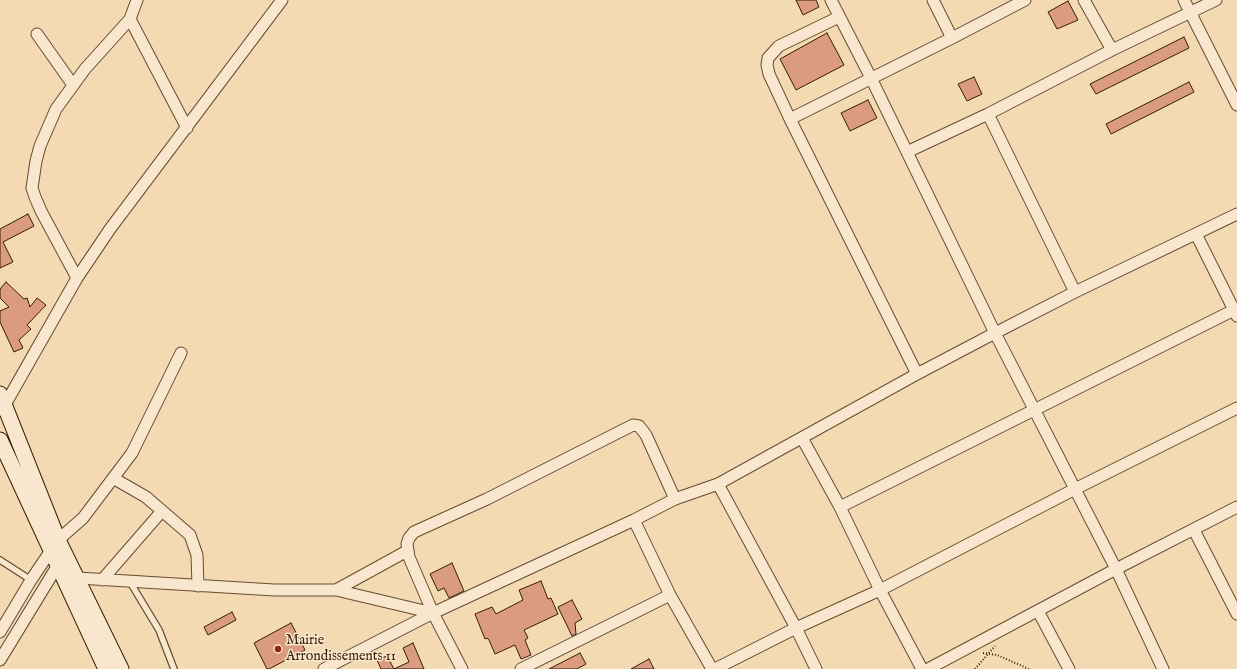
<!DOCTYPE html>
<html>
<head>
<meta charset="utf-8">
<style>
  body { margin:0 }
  canvas { display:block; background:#f4dab3 }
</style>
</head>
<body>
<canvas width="1237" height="669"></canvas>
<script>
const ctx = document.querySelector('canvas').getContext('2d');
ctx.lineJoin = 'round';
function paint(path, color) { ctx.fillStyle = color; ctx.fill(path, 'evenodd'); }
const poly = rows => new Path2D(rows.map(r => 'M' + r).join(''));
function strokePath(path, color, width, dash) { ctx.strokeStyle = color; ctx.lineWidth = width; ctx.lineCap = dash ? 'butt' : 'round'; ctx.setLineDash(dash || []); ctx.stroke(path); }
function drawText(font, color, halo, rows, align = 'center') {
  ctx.font = font + ' "IM FELL English",serif'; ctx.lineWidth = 3; ctx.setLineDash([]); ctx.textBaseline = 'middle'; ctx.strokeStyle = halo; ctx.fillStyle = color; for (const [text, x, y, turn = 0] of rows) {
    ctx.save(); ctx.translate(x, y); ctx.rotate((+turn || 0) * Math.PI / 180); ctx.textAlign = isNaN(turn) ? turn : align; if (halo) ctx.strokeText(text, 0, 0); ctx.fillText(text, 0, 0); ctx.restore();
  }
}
const building = poly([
  [796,0,816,0,819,7,803,15,796,0],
  [1068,1,1078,20,1057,29,1048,12,1068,1],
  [827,33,844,65,796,90,780,59,827,33],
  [1184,37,1189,48,1096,94,1090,84,1184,37],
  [974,77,982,94,967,101,958,84,974,77],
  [1189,82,1194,92,1111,134,1106,124,1189,82],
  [868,100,877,118,850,131,841,113,868,100],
  [28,214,34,226,3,242,13,262,0,268,0,229,28,214],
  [6,282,24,299,27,298,30,307,37,298,46,305,27,325,31,329,19,340,23,348,14,352,0,322,0,311,9,307,0,298,0,289,6,282],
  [452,563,464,591,449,598,444,588,438,591,430,574,452,563],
  [541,581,548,599,551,598,558,614,524,630,528,638,525,640,531,655,521,659,515,645,495,654,489,640,487,638,485,639,475,614,492,607,496,614,523,600,519,590,541,581],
  [572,600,582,619,575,623,576,634,572,636,558,607,572,600],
  [232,612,236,620,208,635,204,627,232,612],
  [291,623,305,650,269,669,267,669,254,643,291,623],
  [413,643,424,669,394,669,409,662,403,648,413,643],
  [580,653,586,664,577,669,549,669,580,653],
  [387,656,394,669,381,669,377,660,387,656],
  [649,659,654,669,631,669,649,659]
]);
const path = poly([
  [983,653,997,655,1029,669],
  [975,669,995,646]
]);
const service = poly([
  [0,560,31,580],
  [130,582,159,630,174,669]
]);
const minor = poly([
  [831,0,871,78,995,333,1116,569,1163,669],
  [933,0,952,38],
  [1084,0,1112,50],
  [1184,0,1237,105],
  [839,17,779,46,768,58,767,65,769,74,790,119,917,374],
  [130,19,187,128],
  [37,34,73,85],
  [988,114,1075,292],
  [790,119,952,38,1025,0],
  [907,152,988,114,1112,50,1216,0],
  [1196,234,1237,316],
  [77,278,41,211,35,197,32,188,36,161,40,146,56,109,85,69,130,19,137,0],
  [2,410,77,278,110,229,282,0],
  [802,438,840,507,880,590,922,669],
  [113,478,146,497,190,535,197,555,198,586],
  [718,484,796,628,816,669],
  [840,507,1234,310],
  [634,520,670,595,712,669],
  [1194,530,1237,614],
  [78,578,274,590,336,590,433,613],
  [102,580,162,511],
  [336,590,407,551],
  [1038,611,1069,669],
  [0,632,31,580,58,540,83,518,132,453,181,353],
  [0,660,61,560],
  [324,669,433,613,634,520,675,499,718,484,917,374,995,333,1075,292,1237,214],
  [462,669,433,613,409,557,407,544,409,538,414,532,487,499,633,425,639,426,646,435,675,499],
  [521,669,670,595],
  [715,669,796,628,880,590,1075,489,1237,408],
  [928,669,1116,569,1237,507]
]);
const secondary = poly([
  [0,394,58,540,121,669],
  [0,440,106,669]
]);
const markers = [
  [278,649,4,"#8f2418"]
];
const poiNames = [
  ["Mairie",286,641],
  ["Arrondissements 11",286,657]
];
paint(building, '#da9b81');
strokePath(building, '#371d03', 1);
strokePath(service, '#664c2f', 8);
strokePath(minor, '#664c2f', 13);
strokePath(secondary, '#371d03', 17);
strokePath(path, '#371d03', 2, [1, 2]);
strokePath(service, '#f8e7ce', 5.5);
strokePath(minor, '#f8e7ce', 11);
strokePath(secondary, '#f8e7ce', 15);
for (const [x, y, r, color] of markers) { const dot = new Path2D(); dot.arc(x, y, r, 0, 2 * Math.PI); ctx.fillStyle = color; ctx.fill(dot); strokePath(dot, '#f8e7ce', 1.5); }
drawText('14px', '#371d03', '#f8e7ce', poiNames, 'left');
</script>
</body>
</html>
